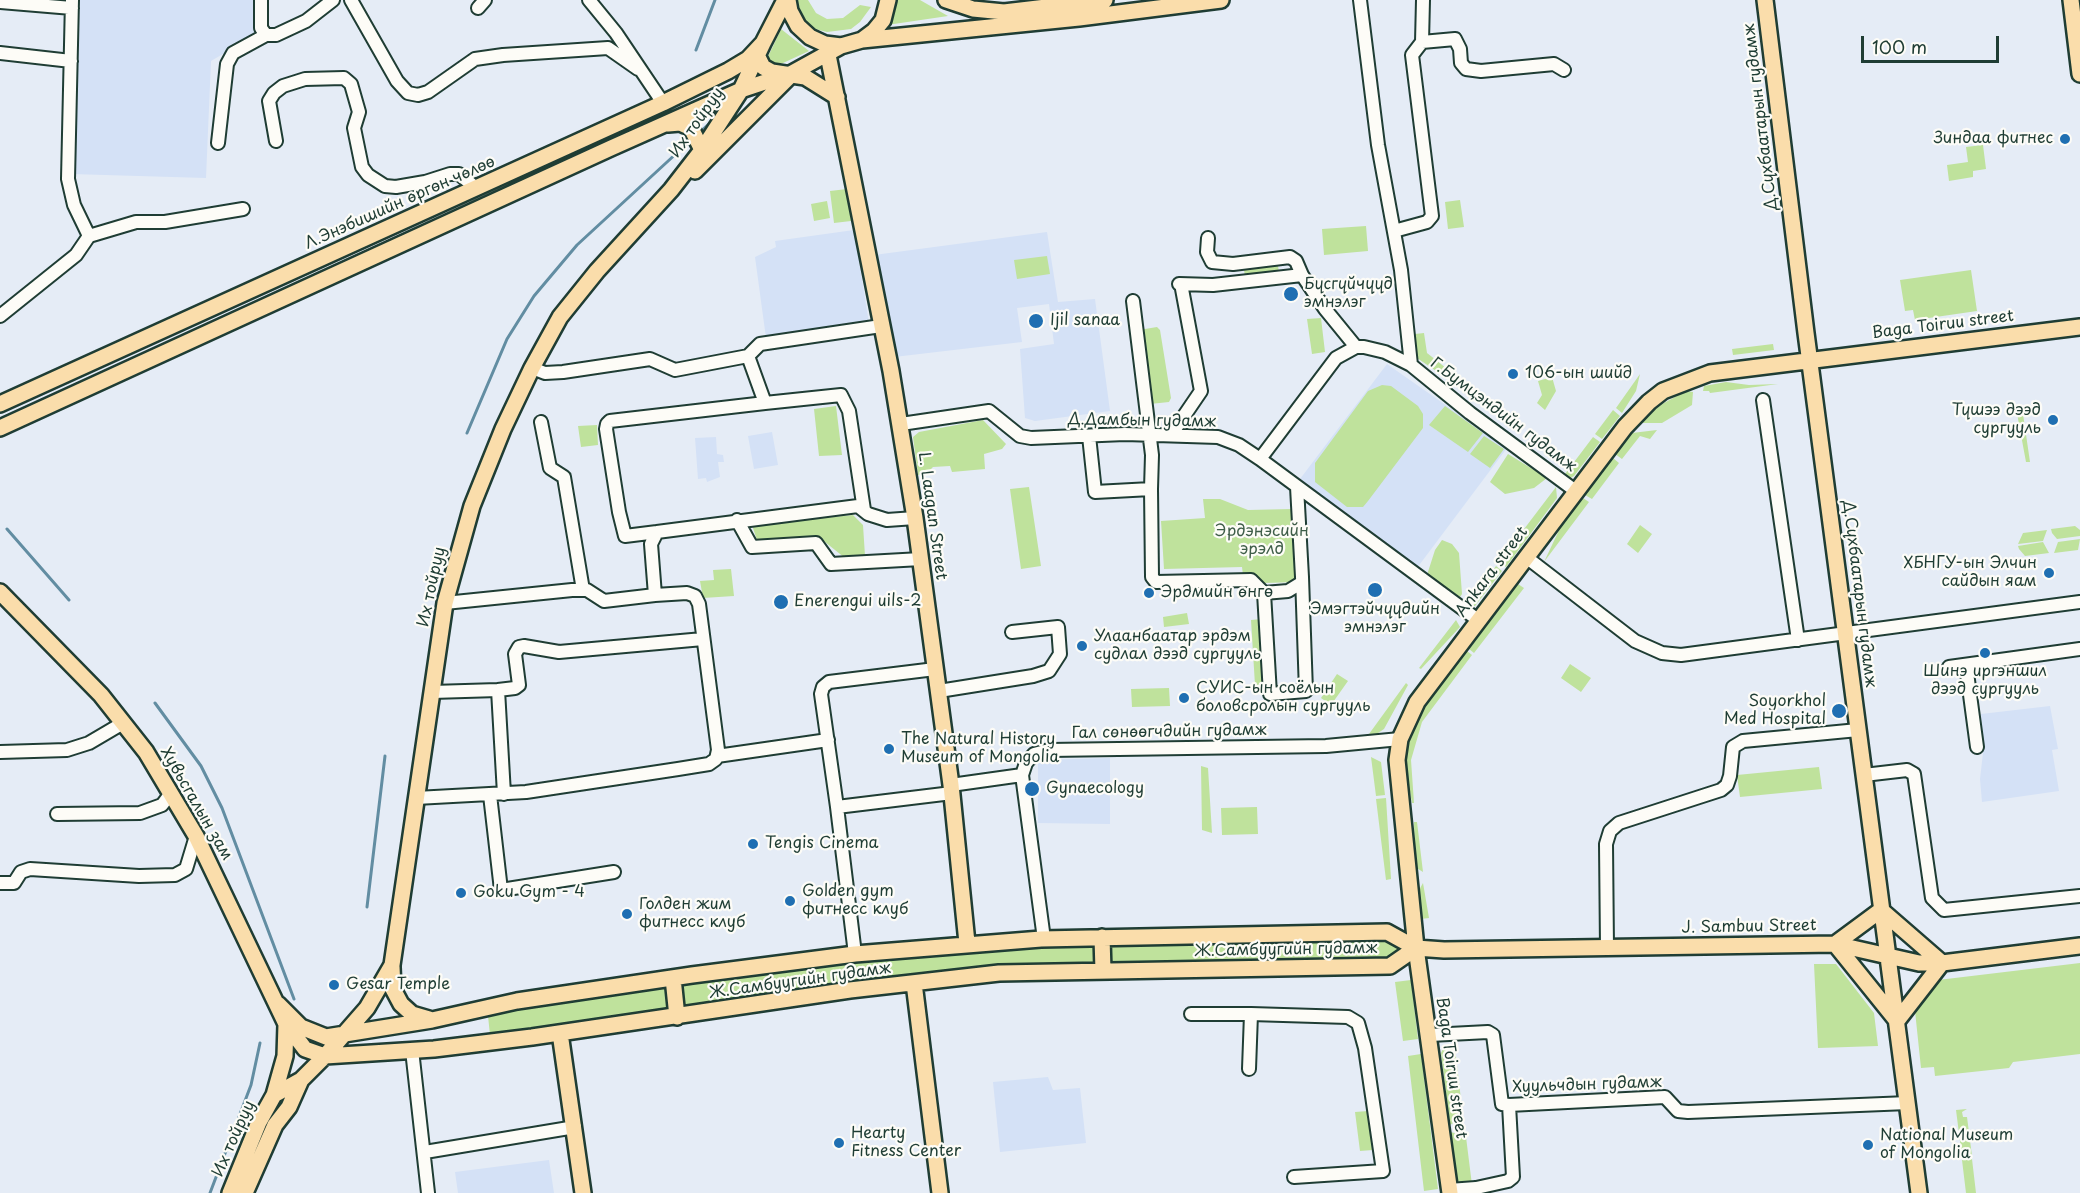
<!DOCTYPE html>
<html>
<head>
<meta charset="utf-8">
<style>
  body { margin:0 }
  #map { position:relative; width:2080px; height:1193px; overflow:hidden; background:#e5ecf6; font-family:"Playpen Sans",sans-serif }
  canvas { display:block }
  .scale { position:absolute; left:1861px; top:36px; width:138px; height:27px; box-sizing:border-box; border:3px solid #1f3d34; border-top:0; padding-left:8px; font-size:18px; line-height:21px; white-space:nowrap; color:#1f3d34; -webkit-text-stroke:4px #fdfcf7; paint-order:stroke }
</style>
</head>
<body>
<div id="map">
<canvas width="2080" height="1193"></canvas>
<div class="scale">100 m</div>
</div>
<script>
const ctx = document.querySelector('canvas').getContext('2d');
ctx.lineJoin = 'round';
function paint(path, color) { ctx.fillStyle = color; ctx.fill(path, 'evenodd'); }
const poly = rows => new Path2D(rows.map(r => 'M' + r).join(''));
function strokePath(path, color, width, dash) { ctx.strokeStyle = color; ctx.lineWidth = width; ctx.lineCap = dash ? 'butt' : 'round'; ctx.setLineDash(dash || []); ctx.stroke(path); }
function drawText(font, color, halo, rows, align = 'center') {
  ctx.font = font + ' "Playpen Sans",sans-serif'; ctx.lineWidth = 4.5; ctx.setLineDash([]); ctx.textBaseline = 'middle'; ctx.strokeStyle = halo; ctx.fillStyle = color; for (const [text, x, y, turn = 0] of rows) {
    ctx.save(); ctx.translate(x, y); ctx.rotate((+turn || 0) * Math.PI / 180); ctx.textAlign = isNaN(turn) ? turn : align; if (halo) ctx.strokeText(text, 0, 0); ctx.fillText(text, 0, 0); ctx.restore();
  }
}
const built = poly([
  [76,0,257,0,257,34,211,61,206,178,71,174],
  [854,230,869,323,766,338,755,257,776,247,775,241],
  [1047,232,1058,302,1095,299,1110,411,1035,421,1025,418,1020,349,1054,344,1049,304,1017,308,1022,342,894,357,874,255],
  [1387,364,1507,448,1417,568,1300,479],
  [772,432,778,465,754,469,748,436],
  [716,437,717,454,723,455,724,462,718,462,720,477,707,482,706,478,698,479,695,438],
  [2050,706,2058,749,2052,750,2059,791,1982,802,1980,779,1983,753,1981,714],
  [1110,758,1110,824,1038,823,1038,760],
  [1048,1077,1053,1090,1080,1088,1086,1143,1000,1152,993,1082],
  [549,1160,554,1193,458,1193,455,1172]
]);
const green = poly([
  [796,0,808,0,816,13,827,19,843,18,860,5,871,7,860,22,851,29,827,32,815,29,806,22,799,11],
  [892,0,920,0,948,16,887,25],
  [781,29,809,51,770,69,766,61],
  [1983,145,1986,169,1973,171,1973,177,1949,181,1947,165,1968,162,1966,147],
  [847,189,851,221,834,223,830,191],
  [1460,200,1464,227,1448,229,1445,202],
  [827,201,830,218,814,221,811,204],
  [1366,226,1368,251,1324,255,1322,229],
  [1047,256,1050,274,1017,279,1014,260],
  [1277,260,1279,272,1245,276,1243,264],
  [1971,270,1977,311,1915,320,1913,310,1905,311,1900,280],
  [1321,318,1325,352,1312,354,1307,319],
  [1157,327,1160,330,1171,398,1169,402,1150,404,1139,330],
  [1424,333,1427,353,1475,391,1473,396,1417,358,1415,334],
  [1773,344,1774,350,1733,355,1732,349],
  [1640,374,1636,391,1622,413,1616,408],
  [1552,377,1556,391,1545,410,1537,403,1542,395,1538,381],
  [1726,382,1749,385,1778,384,1710,393,1709,391,1703,391,1704,386],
  [1382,385,1391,386,1418,406,1423,414,1423,428,1368,501,1363,507,1347,507,1315,482,1315,463,1368,391],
  [1686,391,1693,392,1692,405,1662,423,1642,423,1642,420,1662,404],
  [836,406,842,455,819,456,814,409],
  [1445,406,1483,433,1468,452,1429,425],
  [2022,407,2030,462,2026,462,2016,408],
  [1613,410,1620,416,1602,439,1595,434],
  [983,420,1006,444,1002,449,984,454,985,469,952,472,950,466,933,467,927,473,918,475,913,437,919,432],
  [597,425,598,445,581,447,578,426],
  [1657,430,1650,439,1640,436,1622,459,1615,454,1632,433],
  [1484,436,1504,449,1490,468,1470,454],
  [1593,437,1600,442,1574,476,1569,479,1562,478],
  [1508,454,1547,478,1534,488,1505,494,1490,482],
  [1613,458,1619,463,1592,499,1585,495],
  [1029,487,1041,566,1021,569,1010,489],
  [1556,487,1557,498,1506,567,1499,562],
  [1583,498,1589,502,1544,562,1561,526],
  [1203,499,1220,499,1248,510,1292,509,1298,582,1264,583,1255,575,1243,575,1242,567,1164,569,1161,521,1205,518],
  [853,515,863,525,865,556,845,558,820,538,757,540,752,525],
  [1640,525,1652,534,1638,553,1627,544],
  [2075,526,2080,530,2080,536,2057,539,2052,533,2051,529],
  [2047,530,2043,541,2018,544,2023,533],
  [2080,539,2078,550,2054,553,2058,542],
  [1442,540,1452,544,1459,553,1462,594,1460,597,1427,575,1435,550],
  [2043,542,2049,553,2025,556,2019,549,2018,546],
  [1496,566,1502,571,1475,606,1464,608],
  [731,569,734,596,703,598,700,581,714,580,713,570],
  [1518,584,1524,588,1474,653,1469,649],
  [1187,613,1189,624,1164,627,1163,617],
  [1262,619,1266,684,1255,685,1251,620],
  [1456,620,1460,627,1421,669,1419,668],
  [1467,651,1472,655,1422,722,1411,760,1414,803,1412,803,1405,764,1409,737,1423,709],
  [1570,664,1591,678,1581,692,1561,678],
  [1337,674,1348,681,1331,705,1321,698],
  [1406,683,1408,685,1384,729,1369,739,1369,734],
  [1169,688,1170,706,1132,707,1131,689],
  [1371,757,1381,762,1385,795,1376,796],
  [1201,766,1208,768,1212,833,1202,830],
  [1819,767,1822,789,1740,797,1737,775],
  [1386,798,1391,879,1386,880,1376,799],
  [1257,807,1258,834,1222,835,1221,808],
  [1414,822,1417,822,1423,872,1415,867],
  [1423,883,1429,918,1421,919,1418,892],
  [1387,936,1401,947,1394,959,1118,965,657,1013,490,1035,488,1016,535,1004,828,964,993,947],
  [2080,963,2080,1054,2013,1062,2009,1068,1935,1076,1934,1067,1921,1068,1915,1011,1938,980],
  [1814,964,1836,964,1874,1013,1878,1046,1818,1048],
  [1411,980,1418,1039,1403,1041,1395,982],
  [1455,1048,1463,1117,1450,1125,1441,1053,1443,1049],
  [1421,1054,1438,1189,1424,1191,1408,1056],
  [1967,1109,1962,1112,1963,1117,1967,1117,1972,1156,1962,1157,1956,1110],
  [1368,1111,1373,1150,1360,1151,1355,1112],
  [1451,1132,1466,1137,1472,1185,1463,1185,1456,1179],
  [1972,1159,1976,1193,1966,1193,1962,1160]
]);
const stream = poly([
  [696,50,715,0],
  [699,133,711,122],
  [467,433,507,339,534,296,577,245,692,139],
  [7,529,69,600],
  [155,703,201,766,222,808,294,999],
  [367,907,385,756],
  [210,1193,251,1085,260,1043]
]);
const minor = poly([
  [261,0,261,28,266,35,276,35,306,21,333,0],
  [351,0,397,81,408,93,418,95,428,92,475,59,503,55,608,48,638,69],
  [589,0,616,33,663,103],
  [1360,0,1378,145,1401,270,1411,365,1470,413,1577,492],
  [0,2,72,8],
  [478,8,485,0],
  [1422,42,1455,39,1460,49,1461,63,1466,69,1481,71,1554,64,1564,70],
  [0,53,71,61],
  [276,141,269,101,274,93,283,86,305,79,344,78,351,84,359,112,354,128,362,167,368,175,385,186,396,187,425,182,450,174,459,174,476,188],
  [218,143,227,64,233,53,266,35],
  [1394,231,1427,222,1432,216,1412,55,1422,42,1423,0],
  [89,236,136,222,165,222,243,209],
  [1208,238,1207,252,1212,262,1233,264,1290,257,1296,261,1302,275],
  [1179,284,1213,285,1302,275,1325,309,1356,347],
  [1133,301,1152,455,1151,489],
  [0,316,76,255,89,236,74,205,68,179,72,0],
  [748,356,765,403,841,395,849,411,864,510],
  [532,368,545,373,563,372,650,359,675,370,748,356,760,344,881,326],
  [1763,400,1798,640],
  [541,422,550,468,564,477,583,590],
  [901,424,989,411,1020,436,1031,438,1125,434,1218,437,1239,445,1260,459,1478,620],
  [1171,435,1201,391,1182,289],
  [1089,436,1095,492,1151,489,1152,577,1156,582,1251,580,1264,593],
  [1260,459,1336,358,1356,347,1364,347,1385,352,1411,365],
  [1297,487,1302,577,1306,691,1270,694,1264,593,1288,591,1301,583],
  [737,520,752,547,816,543,831,564,921,559],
  [657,532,625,536,619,512,606,429,607,424,610,421,765,403],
  [1526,557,1635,641,1662,653,1681,655,2080,602],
  [445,603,572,590,587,590,604,601,655,595],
  [1966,665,1977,747],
  [1949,667,2080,649],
  [498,690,515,688,519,685,515,654,519,647,524,646,559,652,703,639],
  [939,691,1033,676,1049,671,1060,654,1058,627,1012,632],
  [432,692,498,690,504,794],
  [0,752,67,750,89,743,123,723],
  [717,756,828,740],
  [1022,775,1044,939],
  [1864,775,1907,770,1914,774,1932,898,1944,910,2080,896],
  [951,785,1022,775,1026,763,1034,754,1049,750,1326,746,1400,739],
  [490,795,501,890,614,872],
  [416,798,526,792,678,769,709,764,716,759,718,750,699,604,695,596,687,593,655,595,651,544,657,532,858,506,868,514,887,520,915,518],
  [837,807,821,694,823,687,829,682,935,669],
  [57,814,140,813,162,805,171,793],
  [0,883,14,883,21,872,30,869,139,876,175,875,186,869,196,836],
  [1607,948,1606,844,1610,831,1619,823,1721,790,1727,785,1730,776,1733,747,1743,741,1858,730],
  [855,954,837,807,952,793],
  [1191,1014,1251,1014],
  [1430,1035,1488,1032,1493,1035,1502,1104,1509,1105,1665,1097,1678,1111,1688,1112,1908,1103],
  [412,1050,428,1193],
  [1249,1069,1251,1014,1348,1017,1358,1023,1365,1048,1383,1171,1294,1177],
  [425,1152,575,1127],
  [1449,1190,1476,1188,1508,1181,1513,1177,1509,1105]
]);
const major = poly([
  [788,0,790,11,798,26,810,37,825,44,841,46,862,40,874,31,883,20,888,0],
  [946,0,973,9,1004,12,1105,0],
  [1765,0,1806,333,1919,1193],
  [2071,0,2080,74],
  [862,40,1079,18,1221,0],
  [828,55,891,371,915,518,951,785,967,943],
  [758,57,763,67,772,72,805,77,837,97],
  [668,124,680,123,691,128,702,150],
  [695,171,790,76],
  [0,404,663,103,728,71,748,59,763,43,785,0],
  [0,428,611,148,741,90,792,73,841,46],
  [0,592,101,695,146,752,196,836,286,1024,305,1049,325,1056,434,1049,532,1037,850,990,999,973,1390,966,1416,948],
  [1881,910,1942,963,1897,1021,1835,944,1881,910],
  [1102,937,1103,971],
  [392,967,393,989,401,1004,412,1014,429,1019],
  [673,978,677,1017],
  [914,983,940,1193],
  [278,1004,301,1027,326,1037,432,1020,517,1001,692,975,855,954,1041,939,1387,932,1416,948,1444,950,1835,944,1919,963,1942,963,2080,946],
  [560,1033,583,1193],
  [274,1095,285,1056,286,1024],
  [230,1193,259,1122,274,1095,301,1080,325,1056,367,1008,392,965,445,603,472,506,503,429,532,368,560,317,597,271,671,190,702,150,741,90,763,43],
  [245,1193,275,1125,289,1107,301,1080],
  [1450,1193,1416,948,1397,760,1400,739,1417,702,1625,427,1649,402,1663,391,1710,373,2080,327]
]);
const markers = [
  [2065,139,6,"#1f6fb2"],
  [1291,294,8,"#1f6fb2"],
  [1036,321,8,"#1f6fb2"],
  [1513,374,6,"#1f6fb2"],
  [2053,420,6,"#1f6fb2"],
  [2049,573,6,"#1f6fb2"],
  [1375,590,8,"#1f6fb2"],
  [1149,593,6,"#1f6fb2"],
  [781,602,8,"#1f6fb2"],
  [1082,646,6,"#1f6fb2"],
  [1985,653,6,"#1f6fb2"],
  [1184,698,6,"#1f6fb2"],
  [1839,711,8,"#1f6fb2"],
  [889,749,6,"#1f6fb2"],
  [1032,789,8,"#1f6fb2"],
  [753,844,6,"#1f6fb2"],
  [461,893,6,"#1f6fb2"],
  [790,901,6,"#1f6fb2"],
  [627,914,6,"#1f6fb2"],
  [334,985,6,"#1f6fb2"],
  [839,1143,6,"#1f6fb2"],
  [1868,1145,6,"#1f6fb2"]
];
const streetNames = [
  ["Д.Сүхбаатарын гудамж",1761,117,-97],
  ["Их тойруу",697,123,-55],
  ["Л.Энэбишийн өргөн чөлөө",400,203,-24],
  ["Baga Toiruu street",1943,325,-7],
  ["Г.Бумцэндийн гудамж",1503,415,37],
  ["Д.Дамбын гудамж",1142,421,1],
  ["L. Laagan Street",932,516,82],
  ["Ankara street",1492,572,-53],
  ["Их тойруу",432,587,-78],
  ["Д.Сүхбаатарын гудамж",1859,594,83],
  ["Гал сөнөөгчдийн гудамж",1169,732,-1],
  ["Хувьсгалын зам",196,804,60],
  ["J. Sambuu Street",1749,927,-1],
  ["Ж.Самбуугийн гудамж",1286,950,-1],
  ["Ж.Самбуугийн гудамж",800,981,-8],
  ["Baga Toiruu street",1451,1068,82],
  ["Хуульчдын гудамж",1587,1085,-2],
  ["Их тойруу",234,1139,-66]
];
const poiNames = [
  ["Зиндаа фитнес",2053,139,"right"],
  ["Бүсгүйчүүд",1304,285],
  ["эмнэлэг",1304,303],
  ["Ijil sanaa",1050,321],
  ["106-ын шийд",1525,374],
  ["Түшээ дээд",2041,411,"right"],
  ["сургууль",2041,429,"right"],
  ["ХБНГУ-ын Элчин",2037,564,"right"],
  ["сайдын яам",2037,582,"right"],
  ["Эрдмийн өнгө",1161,593],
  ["Enerengui uils-2",794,602],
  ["Эмэгтэйчүүдийн",1375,610,"center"],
  ["эмнэлэг",1375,628,"center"],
  ["Улаанбаатар эрдэм",1094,637],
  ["судлал дээд сургууль",1094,655],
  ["Шинэ иргэншил",1985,672,"center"],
  ["дээд сургууль",1985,690,"center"],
  ["СУИС-ын соёлын",1196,689],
  ["боловсролын сургууль",1196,707],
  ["Soyorkhol",1826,702,"right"],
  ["Med Hospital",1826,720,"right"],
  ["The Natural History",901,740],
  ["Museum of Mongolia",901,758],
  ["Gynaecology",1046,789],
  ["Tengis Cinema",765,844],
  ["Golden gym",802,892],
  ["фитнесс клуб",802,910],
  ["Goku Gym - 4",473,893],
  ["Голден жим",639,905],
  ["фитнесс клуб",639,923],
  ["Gesar Temple",346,985],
  ["Hearty",851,1134],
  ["Fitness Center",851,1152],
  ["National Museum",1880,1136],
  ["of Mongolia",1880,1154]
];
const parkNames = [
  ["Эрдэнэсийн",1262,532],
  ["эрэлд",1262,550]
];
paint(built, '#d4e1f6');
paint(green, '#bfe29c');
strokePath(stream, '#628da2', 3);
strokePath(minor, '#1f3d34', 16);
strokePath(major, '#1f3d34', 20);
strokePath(minor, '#fdfcf7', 12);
strokePath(major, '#faddab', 15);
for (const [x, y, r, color] of markers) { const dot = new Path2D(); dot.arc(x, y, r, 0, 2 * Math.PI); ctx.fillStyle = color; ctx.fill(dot); strokePath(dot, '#fdfcf7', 2); }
drawText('16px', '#1f3d34', '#fdfcf7', streetNames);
drawText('16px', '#1f3d34', '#fdfcf7', poiNames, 'left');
drawText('16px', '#3f5e49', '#fdfcf7', parkNames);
</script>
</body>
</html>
